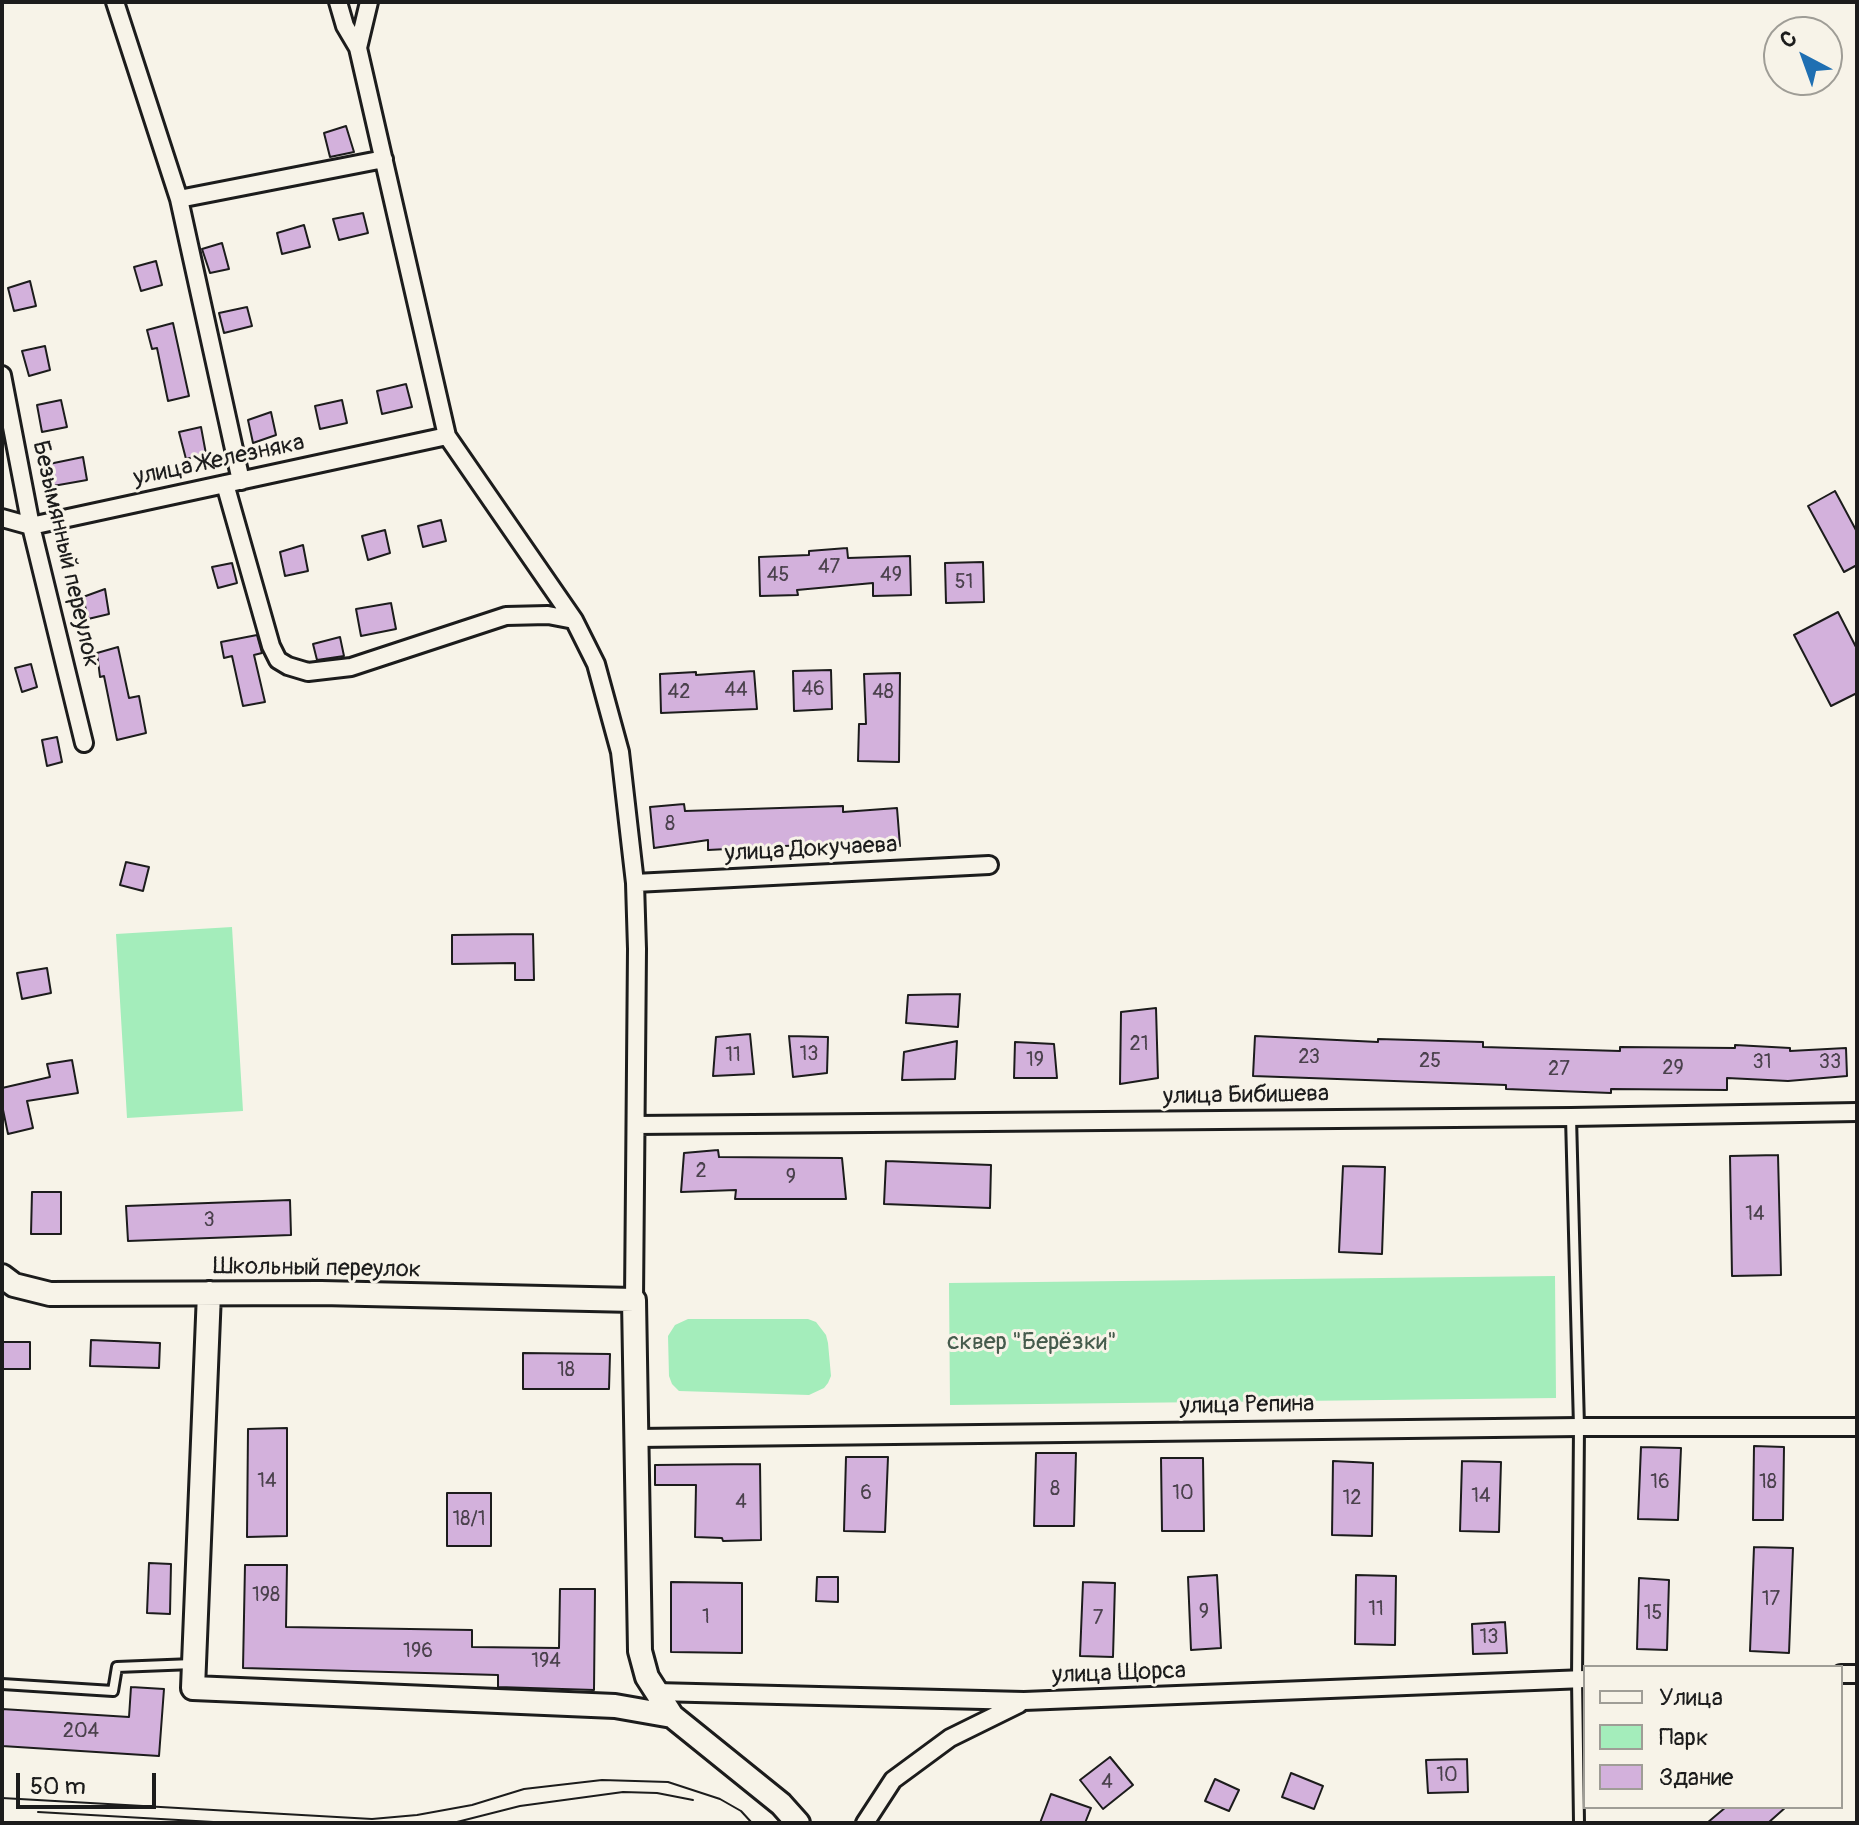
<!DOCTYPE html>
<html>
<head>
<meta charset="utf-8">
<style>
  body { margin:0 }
  #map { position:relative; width:1859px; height:1825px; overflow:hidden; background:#f7f3e8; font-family:Pangolin,sans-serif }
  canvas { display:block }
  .frame { position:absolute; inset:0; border:4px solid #1c1c1c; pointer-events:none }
  .legend { position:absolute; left:1583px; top:1665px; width:260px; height:144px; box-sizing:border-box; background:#f7f3e8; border:2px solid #9f9d96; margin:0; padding:10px 14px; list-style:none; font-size:24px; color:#1c1c1c }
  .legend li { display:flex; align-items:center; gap:16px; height:40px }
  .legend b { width:40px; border:2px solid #9f9d96 }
  .north { position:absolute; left:1763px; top:16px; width:80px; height:80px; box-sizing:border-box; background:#f7f3e8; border:2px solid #9f9d96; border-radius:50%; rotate:319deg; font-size:22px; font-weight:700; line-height:32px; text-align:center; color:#1c1c1c }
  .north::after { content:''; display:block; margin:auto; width:28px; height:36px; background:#1f6fb2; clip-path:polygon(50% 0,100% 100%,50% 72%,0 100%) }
  .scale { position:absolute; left:16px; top:1773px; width:140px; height:36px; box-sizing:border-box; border:4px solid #1c1c1c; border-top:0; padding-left:10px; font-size:24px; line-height:28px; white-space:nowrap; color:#1c1c1c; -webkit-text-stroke:6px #f7f3e8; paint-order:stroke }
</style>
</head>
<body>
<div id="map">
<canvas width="1859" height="1825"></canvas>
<div class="frame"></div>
<ul class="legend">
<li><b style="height:10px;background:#f7f3e8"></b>Улица</li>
<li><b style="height:22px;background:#a4edbb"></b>Парк</li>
<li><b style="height:22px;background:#d3b1dc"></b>Здание</li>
</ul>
<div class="north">С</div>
<div class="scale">50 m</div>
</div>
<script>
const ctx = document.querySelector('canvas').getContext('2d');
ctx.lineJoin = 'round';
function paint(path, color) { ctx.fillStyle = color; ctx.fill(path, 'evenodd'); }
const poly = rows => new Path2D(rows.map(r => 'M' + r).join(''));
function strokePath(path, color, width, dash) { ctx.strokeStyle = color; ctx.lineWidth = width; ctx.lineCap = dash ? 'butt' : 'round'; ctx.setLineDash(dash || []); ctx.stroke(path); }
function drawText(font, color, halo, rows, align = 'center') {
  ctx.font = font + ' Pangolin,sans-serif'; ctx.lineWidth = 6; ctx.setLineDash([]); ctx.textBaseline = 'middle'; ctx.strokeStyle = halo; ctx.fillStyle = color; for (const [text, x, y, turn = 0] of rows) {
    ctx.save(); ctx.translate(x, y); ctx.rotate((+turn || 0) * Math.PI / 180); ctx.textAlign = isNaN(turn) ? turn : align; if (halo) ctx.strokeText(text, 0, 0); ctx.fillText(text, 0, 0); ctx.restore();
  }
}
const green = poly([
  [232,927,243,1111,127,1118,116,934],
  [1555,1276,1556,1398,950,1405,949,1283],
  [688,1319,808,1319,816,1322,826,1335,828,1343,831,1376,828,1383,824,1388,809,1395,679,1391,672,1384,669,1376,668,1336,675,1325]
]);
const building = poly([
  [346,126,354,152,330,157,324,133,346,126],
  [363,213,368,233,339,240,333,219,363,213],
  [304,225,310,247,282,254,277,233,304,225],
  [222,243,229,269,210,273,202,249,222,243],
  [156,261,162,285,141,291,134,267,156,261],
  [30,281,36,306,14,311,8,288,30,281],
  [247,307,252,326,224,333,219,313,247,307],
  [173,323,189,396,168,401,157,348,152,349,147,330,173,323],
  [45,346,50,370,29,376,22,351,45,346],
  [406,384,412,407,382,414,377,391,406,384],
  [61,400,67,427,42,432,37,405,61,400],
  [342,400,347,423,320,429,315,406,342,400],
  [271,412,276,435,253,443,248,420,271,412],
  [201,427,206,454,186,459,179,432,201,427],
  [83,457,87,480,53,486,49,464,83,457],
  [1835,491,1857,532,1857,565,1844,572,1808,506,1835,491],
  [441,520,446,541,423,547,418,526,441,520],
  [385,530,390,553,368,560,362,536,385,530],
  [303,545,308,571,285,576,280,552,303,545],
  [847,548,848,558,910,556,911,595,873,596,873,583,797,590,798,595,760,596,759,557,809,555,809,551,847,548],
  [983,562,984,602,946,603,945,563,983,562],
  [232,563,237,583,218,588,212,567,232,563],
  [105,589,109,614,88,619,83,597,105,589],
  [391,603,396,629,361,636,356,609,391,603],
  [1838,612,1857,649,1857,693,1831,706,1794,635,1838,612],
  [257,635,262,653,254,655,265,702,243,706,232,656,224,658,221,642,257,635],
  [340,637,344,656,317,660,313,644,340,637],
  [118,647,129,698,139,696,146,733,117,740,104,676,100,677,97,653,118,647],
  [31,664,37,687,22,692,15,668,31,664],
  [831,670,832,709,794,711,793,671,831,670],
  [754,671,757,709,661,713,660,674,696,672,696,675,754,671],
  [900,673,899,762,858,761,859,724,866,724,864,674,900,673],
  [57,737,62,762,47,766,42,740,57,737],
  [684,804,685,811,843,806,843,812,897,808,900,846,862,848,861,842,708,850,708,840,654,848,650,807,684,804],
  [126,862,149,867,143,891,120,885,126,862],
  [533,934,534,980,515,980,515,963,452,964,452,935,533,934],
  [47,968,51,993,22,999,17,973,47,968],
  [960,994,958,1027,906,1023,908,995,960,994],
  [1156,1008,1158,1078,1120,1084,1121,1012,1156,1008],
  [750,1034,754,1074,713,1076,716,1037,750,1034],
  [789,1036,828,1037,827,1073,793,1077,789,1036],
  [1255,1036,1378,1042,1378,1039,1483,1042,1483,1047,1620,1051,1620,1047,1735,1048,1735,1045,1790,1048,1790,1051,1846,1048,1847,1076,1788,1081,1727,1078,1727,1090,1611,1089,1611,1093,1506,1089,1506,1085,1253,1076,1255,1036],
  [957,1041,955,1079,902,1080,904,1052,957,1041],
  [1015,1042,1054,1044,1057,1078,1014,1078,1015,1042],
  [72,1060,78,1093,27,1101,33,1128,8,1134,2,1105,2,1088,50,1077,47,1064,72,1060],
  [718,1150,719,1157,842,1158,846,1199,735,1199,736,1190,681,1192,684,1153,718,1150],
  [1778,1155,1781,1275,1732,1276,1730,1156,1778,1155],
  [886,1161,991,1165,990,1208,884,1204,886,1161],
  [1343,1166,1385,1167,1382,1254,1339,1252,1343,1166],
  [32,1192,61,1192,61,1234,31,1234,32,1192],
  [290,1200,291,1235,128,1241,126,1206,290,1200],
  [91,1340,160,1343,159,1368,90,1366,91,1340],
  [2,1342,30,1342,30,1369,2,1369,2,1342],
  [523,1353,610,1354,609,1389,523,1389,523,1353],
  [287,1428,287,1536,247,1537,248,1429,287,1428],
  [1754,1446,1784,1447,1783,1520,1753,1520,1754,1446],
  [1641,1447,1681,1448,1678,1520,1638,1519,1641,1447],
  [1036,1453,1076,1453,1074,1526,1034,1526,1036,1453],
  [846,1457,888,1457,885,1532,844,1531,846,1457],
  [1161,1458,1203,1458,1204,1531,1162,1531,1161,1458],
  [1333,1461,1373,1463,1372,1536,1332,1535,1333,1461],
  [1462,1461,1501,1462,1499,1532,1460,1531,1462,1461],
  [760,1464,761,1540,723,1541,722,1538,695,1537,696,1485,655,1485,655,1465,760,1464],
  [447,1493,491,1493,491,1546,447,1546,447,1493],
  [1754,1547,1793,1548,1789,1653,1750,1651,1754,1547],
  [149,1563,171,1564,170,1614,147,1613,149,1563],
  [245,1565,287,1565,286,1627,472,1630,472,1647,559,1648,560,1589,595,1589,594,1690,498,1687,498,1675,243,1668,245,1565],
  [1217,1575,1221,1648,1191,1650,1188,1577,1217,1575],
  [1356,1575,1396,1576,1395,1645,1355,1644,1356,1575],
  [817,1577,838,1577,838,1602,816,1601,817,1577],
  [1639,1578,1669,1580,1667,1650,1637,1649,1639,1578],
  [671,1582,742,1583,742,1653,671,1652,671,1582],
  [1083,1582,1115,1583,1113,1657,1080,1656,1083,1582],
  [1505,1622,1507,1653,1473,1654,1472,1624,1505,1622],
  [131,1687,164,1689,159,1756,2,1746,2,1709,129,1717,131,1687],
  [1110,1757,1133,1785,1103,1809,1080,1780,1110,1757],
  [1467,1759,1468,1792,1428,1793,1426,1760,1467,1759],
  [1291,1773,1323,1786,1314,1809,1282,1797,1291,1773],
  [1215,1779,1239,1790,1229,1811,1205,1801,1215,1779],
  [1051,1794,1091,1808,1085,1823,1040,1823,1051,1794],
  [1726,1807,1786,1807,1768,1823,1707,1823,1726,1807]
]);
const lane = poly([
  [1571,1117,1579,1427,1577,1679,1579,1823],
  [2,1684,113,1691,117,1667,193,1664]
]);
const street = poly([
  [115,2,179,199,241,481],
  [338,2,345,26,358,48],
  [369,2,358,48,447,436,574,620,596,664,620,752,635,883,637,949,634,1300],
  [179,199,384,159],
  [2,375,31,526,84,743],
  [225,484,271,646,278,660,288,666,308,672,351,667,506,616,548,615,574,620],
  [2,518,31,526,447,436],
  [635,883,989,865],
  [636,1125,1571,1117,1857,1112],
  [637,1438,1579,1427,1857,1427],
  [1841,1674,1857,1674],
  [655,1692,1024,1701,1585,1679],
  [865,1823,893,1780,950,1738,1019,1704]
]);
const secondary = poly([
  [2,1276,14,1285,50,1294,321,1293,634,1300,640,1651,647,1677,672,1716,781,1804,798,1823],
  [209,1293,193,1688,615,1706,672,1716]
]);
const tram = poly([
  [2,1798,372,1819,417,1815,472,1805,524,1789,602,1780,668,1782,720,1799,741,1811,752,1823],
  [38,1812,231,1823],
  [453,1823,520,1806,623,1792,657,1793,693,1800]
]);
const numberNames = [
  ["47",829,568],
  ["45",778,576],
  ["49",891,576],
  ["51",964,583],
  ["46",813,690],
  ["44",736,691],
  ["42",679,693],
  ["48",883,693],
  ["8",670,825],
  ["21",1139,1045],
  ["13",809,1055],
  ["11",733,1056],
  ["23",1309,1058],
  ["19",1035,1061],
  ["25",1430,1062],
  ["31",1762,1063],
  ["33",1830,1063],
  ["29",1673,1069],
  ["27",1559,1070],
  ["2",701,1172],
  ["9",791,1178],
  ["14",1755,1215],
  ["3",209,1221],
  ["18",566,1371],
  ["14",267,1482],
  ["16",1660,1483],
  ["18",1768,1483],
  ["8",1055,1490],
  ["6",866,1494],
  ["10",1183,1494],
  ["14",1481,1497],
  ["12",1352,1499],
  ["4",741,1503],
  ["18/1",469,1520],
  ["198",266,1596],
  ["17",1771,1600],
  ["11",1376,1610],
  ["9",1204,1613],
  ["15",1653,1614],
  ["1",706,1618],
  ["7",1098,1619],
  ["13",1489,1638],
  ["196",418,1652],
  ["194",546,1662],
  ["204",81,1732],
  ["10",1447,1776],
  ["4",1107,1783]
];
const streetNames = [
  ["улица Железняка",219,461,-12],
  ["Безымянный переулок",65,554,77],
  ["улица Докучаева",811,850,-3],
  ["улица Бибишева",1246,1096,-1],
  ["Школьный переулок",317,1269,1],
  ["улица Репина",1247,1406,-1],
  ["улица Щорса",1119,1674,-2]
];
const parkNames = [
  ["сквер \"Берёзки\"",1032,1343]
];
paint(green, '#a4edbb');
paint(building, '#d3b1dc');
strokePath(building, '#1c1c1c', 2);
strokePath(lane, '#1c1c1c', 14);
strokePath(street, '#1c1c1c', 22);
strokePath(secondary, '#1c1c1c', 28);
strokePath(lane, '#f7f3e8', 8);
strokePath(street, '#f7f3e8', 16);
strokePath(secondary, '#f7f3e8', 22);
strokePath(tram, '#1c1c1c', 2);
drawText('20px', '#4a414c', null, numberNames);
drawText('24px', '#1c1c1c', '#f7f3e8', streetNames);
drawText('24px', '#455b4c', '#f7f3e8', parkNames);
</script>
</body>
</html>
